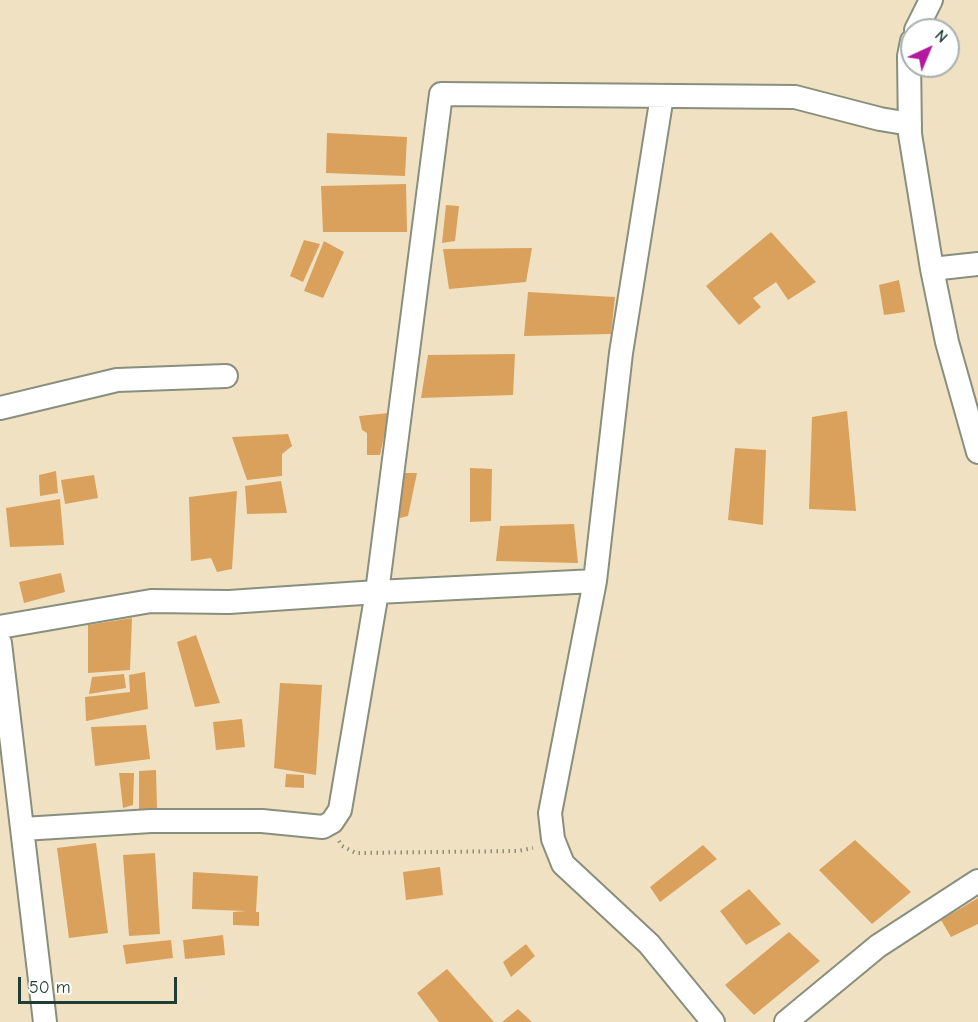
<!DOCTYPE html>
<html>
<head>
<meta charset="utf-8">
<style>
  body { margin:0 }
  #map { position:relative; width:978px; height:1022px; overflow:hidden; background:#f1e1c3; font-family:"Comic Neue",sans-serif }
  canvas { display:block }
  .north { position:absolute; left:900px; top:18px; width:60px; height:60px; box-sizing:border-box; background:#fff; border:2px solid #a5b1ae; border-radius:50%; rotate:44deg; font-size:16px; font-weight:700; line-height:24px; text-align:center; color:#1f3d34 }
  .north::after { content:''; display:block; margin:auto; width:21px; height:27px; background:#b5179e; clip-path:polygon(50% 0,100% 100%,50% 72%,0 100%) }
  .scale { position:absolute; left:18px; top:977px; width:159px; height:27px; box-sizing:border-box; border:3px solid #1f3d34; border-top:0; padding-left:8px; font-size:18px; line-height:21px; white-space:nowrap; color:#1f3d34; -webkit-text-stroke:4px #fff; paint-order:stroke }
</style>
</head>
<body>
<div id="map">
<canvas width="978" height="1022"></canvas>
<div class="north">N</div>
<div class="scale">50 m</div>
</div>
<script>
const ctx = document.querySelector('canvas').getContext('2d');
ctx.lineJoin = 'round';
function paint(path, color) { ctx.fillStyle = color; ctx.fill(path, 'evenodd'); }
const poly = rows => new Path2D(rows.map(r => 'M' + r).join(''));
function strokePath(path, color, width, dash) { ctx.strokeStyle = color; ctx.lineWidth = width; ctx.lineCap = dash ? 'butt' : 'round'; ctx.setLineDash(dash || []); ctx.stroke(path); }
const building = poly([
  [327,133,407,137,405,176,326,173],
  [406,184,407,232,323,232,321,186],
  [446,205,459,206,455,241,442,243],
  [771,232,816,282,788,300,776,282,753,298,761,307,739,325,706,286],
  [304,240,320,244,303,282,290,276],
  [324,241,344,252,323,298,304,291],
  [532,248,526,282,449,289,443,249],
  [899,280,905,312,884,315,879,285],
  [528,292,615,297,611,334,524,336],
  [515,354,513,395,421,398,428,355],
  [847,411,856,511,809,509,812,417],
  [389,413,380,455,367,455,367,433,362,430,359,416],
  [288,434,292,446,282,454,282,476,247,480,232,437],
  [735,448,766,450,763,525,728,520],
  [470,468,492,469,491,521,470,522],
  [56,471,58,493,40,496,39,475],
  [402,473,417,473,408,516,396,519],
  [94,475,98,498,65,504,61,480],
  [281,481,287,513,247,514,245,486],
  [237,491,232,569,217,572,211,558,191,561,189,497],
  [60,499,64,545,10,547,6,508],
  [574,524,578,563,496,561,500,526],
  [61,573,65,592,24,603,19,582],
  [132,618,130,670,88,673,88,625],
  [196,635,220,703,195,707,177,642],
  [145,672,148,709,86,721,85,697,130,692,129,675],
  [124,674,126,688,89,694,92,677],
  [280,683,322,685,316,775,274,768],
  [242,719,245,747,216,750,213,722],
  [146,725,150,759,95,766,91,727],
  [156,770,157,808,139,810,139,771],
  [119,773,134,773,133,805,123,808],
  [286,774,304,775,304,788,285,787],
  [855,840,911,892,872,924,819,870],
  [96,843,108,933,69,938,57,848],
  [703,845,717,859,660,902,650,887],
  [155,853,160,934,129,936,123,855],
  [440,867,443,895,406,900,403,872],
  [193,872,258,876,256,912,259,912,259,926,233,925,233,912,246,911,192,909],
  [749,889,781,924,746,945,720,911],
  [978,898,978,924,951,937,941,920],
  [789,932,820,961,754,1015,725,985],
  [223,935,225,955,185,959,183,940],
  [171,940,173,958,126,964,123,945],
  [526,944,535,956,511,977,503,962],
  [447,969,494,1022,439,1022,417,993],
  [518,1009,532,1022,502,1022]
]);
const path = poly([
  [339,841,342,846,356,853,518,851,533,848]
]);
const minor = poly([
  [916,30,931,0],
  [912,41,909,56,910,134,932,269,947,342,978,452],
  [662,96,621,353,595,581,550,813,553,839,563,864,649,944,713,1022],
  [932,269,978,264],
  [0,408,117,380,226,376],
  [0,627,151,601,229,602,377,592,595,581],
  [0,643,45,1022],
  [23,829,151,821,262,821,323,827,332,822,340,810,377,592,441,94,795,97,880,119,910,124],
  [786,1022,878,946,978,881]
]);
paint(building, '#d9a15b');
strokePath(minor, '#888f7c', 26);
strokePath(path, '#888f7c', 4, [1.5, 4.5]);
strokePath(minor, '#fff', 22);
</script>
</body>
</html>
